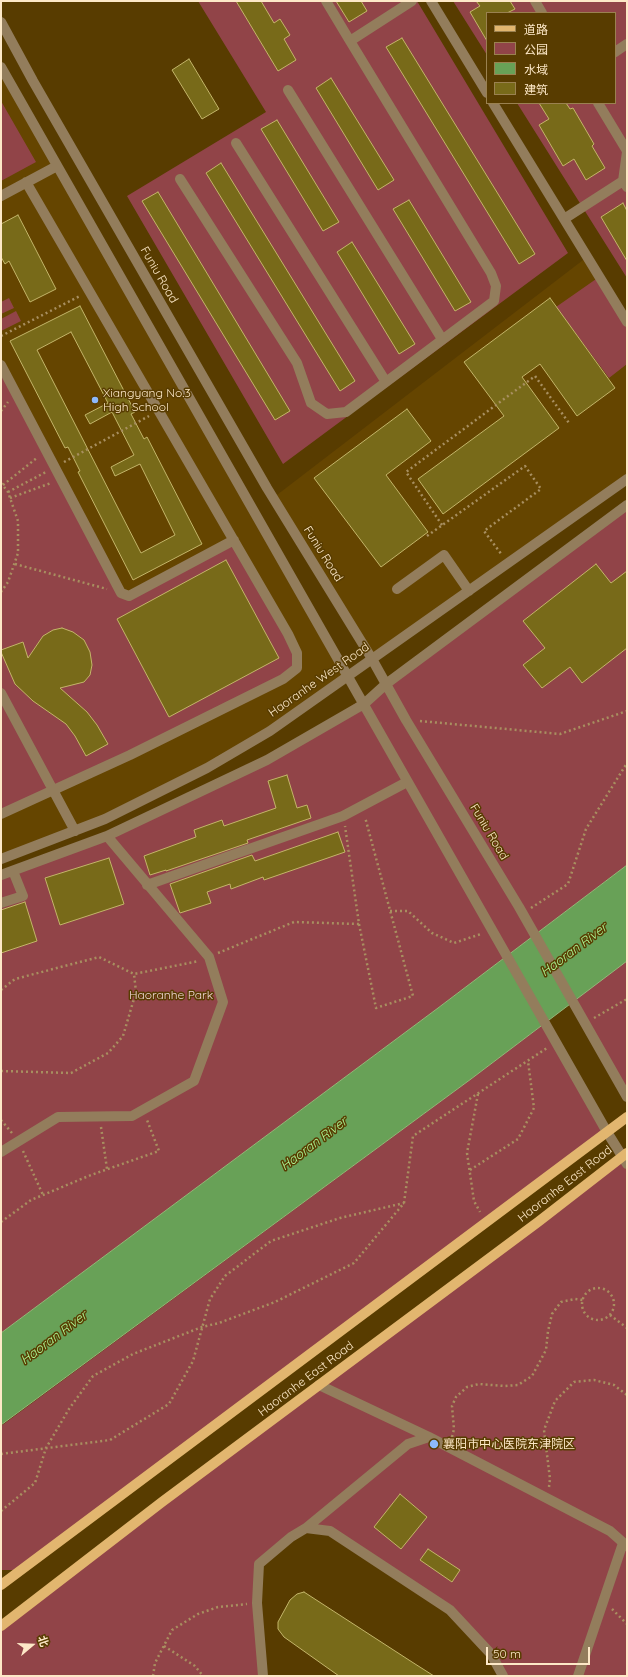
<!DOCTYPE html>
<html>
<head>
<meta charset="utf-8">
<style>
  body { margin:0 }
  #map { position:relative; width:628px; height:1677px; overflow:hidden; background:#583c00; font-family:Quicksand,"Noto Sans SC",sans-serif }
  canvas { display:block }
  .frame { position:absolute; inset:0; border:2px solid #fde8c7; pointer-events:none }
  .legend { position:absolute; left:486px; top:12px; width:130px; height:92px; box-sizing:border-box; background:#583c00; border:1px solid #9a8150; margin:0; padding:5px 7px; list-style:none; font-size:12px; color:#fde8c7 }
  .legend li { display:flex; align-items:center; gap:8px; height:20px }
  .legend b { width:20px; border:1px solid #9a8150 }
  .north { position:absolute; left:12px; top:1625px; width:40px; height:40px; -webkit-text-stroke:3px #583c00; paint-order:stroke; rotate:71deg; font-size:11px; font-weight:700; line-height:16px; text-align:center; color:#fde8c7 }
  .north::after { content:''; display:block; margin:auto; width:14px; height:18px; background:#fde8c7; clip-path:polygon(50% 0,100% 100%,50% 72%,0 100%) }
  .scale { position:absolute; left:486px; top:1647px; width:104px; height:18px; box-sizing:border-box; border:2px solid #fde8c7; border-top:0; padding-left:5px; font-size:12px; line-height:14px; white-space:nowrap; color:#fde8c7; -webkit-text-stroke:3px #583c00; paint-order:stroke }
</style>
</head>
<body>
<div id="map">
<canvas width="628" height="1677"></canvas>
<div class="frame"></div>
<ul class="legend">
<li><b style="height:5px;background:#e2b66f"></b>道路</li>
<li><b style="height:11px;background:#914448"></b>公园</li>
<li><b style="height:11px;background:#68a157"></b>水域</li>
<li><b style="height:11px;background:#786a19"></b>建筑</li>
</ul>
<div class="north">北</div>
<div class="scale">50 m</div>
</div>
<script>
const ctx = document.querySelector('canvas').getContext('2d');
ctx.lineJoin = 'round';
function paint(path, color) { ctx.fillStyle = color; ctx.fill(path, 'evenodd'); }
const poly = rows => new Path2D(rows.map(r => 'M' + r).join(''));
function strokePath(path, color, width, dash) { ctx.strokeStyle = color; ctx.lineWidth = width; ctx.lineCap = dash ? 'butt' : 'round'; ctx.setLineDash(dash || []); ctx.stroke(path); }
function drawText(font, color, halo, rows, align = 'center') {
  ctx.font = font + ' Quicksand,"Noto Sans SC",sans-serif'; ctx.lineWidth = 3; ctx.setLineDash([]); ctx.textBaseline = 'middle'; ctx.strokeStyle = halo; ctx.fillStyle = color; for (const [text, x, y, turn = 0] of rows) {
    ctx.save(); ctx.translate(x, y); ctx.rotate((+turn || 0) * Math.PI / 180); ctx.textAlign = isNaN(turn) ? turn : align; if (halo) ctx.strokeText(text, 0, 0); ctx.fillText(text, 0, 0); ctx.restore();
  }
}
const built = poly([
  [1,68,347,676,270,731,105,819,1,859],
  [587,257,627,322,627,479,372,659,273,498]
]);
const green = poly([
  [198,1,417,1,568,253,283,464,127,196,266,112],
  [453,1,627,1,627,278,517,103,615,103,615,13,487,13,487,55],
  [1,101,36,162,1,181],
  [599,277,627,322,627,364,609,378,556,307],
  [9,298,14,308,1,314,1,302],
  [16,311,21,321,1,331,1,319],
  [1,373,121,593,129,596,234,540,288,634,297,668,1,814],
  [627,505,627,865,438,1008,1,1333,1,871,107,836,267,760,386,684],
  [627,959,627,1097,571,999],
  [545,1023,607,1132,21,1570,1,1570,1,1426,471,1079],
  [623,1156,627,1164,627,1676,503,1676,450,1610,330,1531,306,1528,259,1564,263,1676,1,1676,1,1626]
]);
const water = poly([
  [627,865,627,961,471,1079,1,1425,1,1333,438,1008,627,865]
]);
const building = poly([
  [236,1,261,1,274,23,280,19,290,35,284,39,296,60,278,71,236,1],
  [336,1,361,1,367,11,349,22,336,1],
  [476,1,510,1,515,9,507,13,487,13,487,41,470,12,480,6,476,1],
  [402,38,535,254,519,264,386,47,402,38],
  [189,59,219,109,202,119,172,70,189,59],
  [331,78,394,180,378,190,316,88,331,78],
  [539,103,566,103,570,109,573,108,594,144,592,146,605,168,586,180,574,159,563,166,539,125,549,119,539,103],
  [277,120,339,222,323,231,261,129,277,120],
  [221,163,355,381,340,391,206,173,221,163],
  [158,192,290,411,275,420,142,201,158,192],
  [409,200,471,302,455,311,393,209,409,200],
  [623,203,627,211,627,261,601,217,623,203],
  [18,215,56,289,30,302,9,261,5,264,1,257,1,224,18,215],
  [352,242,415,344,399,354,337,252,352,242],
  [550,298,615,388,577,416,540,364,522,377,559,428,443,514,418,479,504,416,464,362,550,298],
  [80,306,135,412,131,414,144,439,147,437,202,544,133,580,78,472,80,471,68,447,65,448,10,341,80,306],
  [71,332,108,403,85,415,90,424,112,412,134,455,111,467,115,476,140,464,175,535,141,553,37,350,71,332],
  [407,409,431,441,386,475,428,532,381,567,314,478,407,409],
  [226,560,279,658,169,717,117,619,226,560],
  [596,564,611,583,627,571,627,648,582,683,570,667,542,688,523,665,545,648,523,621,596,564],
  [62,628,73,632,84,640,90,652,92,665,90,675,84,682,60,688,87,712,97,725,108,744,86,756,75,736,66,724,33,701,15,684,1,652,1,650,23,642,28,658,43,636,53,630,62,628],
  [287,775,297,808,307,805,311,818,247,840,248,843,166,871,166,870,150,875,144,856,196,837,194,830,222,820,224,826,276,808,268,781,287,775],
  [338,832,345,852,264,880,263,877,231,889,230,884,207,892,211,903,180,913,170,884,252,855,255,861,338,832],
  [109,858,124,904,60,925,45,878,109,858],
  [25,902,37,941,1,953,1,910,25,902],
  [400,1494,427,1517,401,1549,374,1527,400,1494],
  [428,1549,460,1570,452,1582,420,1560,428,1549],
  [304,1592,412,1662,434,1676,339,1676,284,1637,278,1629,278,1622,290,1600,297,1594,304,1592]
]);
const path = poly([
  [1,336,80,296],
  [1,411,8,402],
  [64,462,149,416],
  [1,483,8,492,18,521,18,553,8,582,1,592],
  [3,485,38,457],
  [8,492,46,472],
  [10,498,51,483],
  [442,525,406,472,535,376,569,423],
  [427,536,525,466,541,489,484,531,502,555],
  [15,564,107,589],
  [420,721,560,734,627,711],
  [531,908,568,884,586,829,627,763],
  [390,911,408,911,432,933,454,943,481,934],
  [359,924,376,1008,413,996,365,817],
  [218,953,294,922,359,924,345,826],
  [1,990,15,979,99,957,134,974,199,961],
  [594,1018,627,999],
  [1,1071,71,1073,108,1053,123,1036,136,992,134,974],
  [478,1094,467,1153,474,1201,480,1212],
  [1,1120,12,1133],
  [101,1127,107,1169],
  [23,1151,43,1195],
  [470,1170,518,1139,534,1108,528,1061],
  [1,1222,31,1200,91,1175,159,1151,147,1120],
  '582 1304a16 16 0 1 1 32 0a16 16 0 1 1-32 0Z',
  [610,1315,627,1328],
  [452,1437,454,1429,452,1406,456,1397,467,1387,479,1384,505,1386,518,1385,532,1376,546,1350,548,1331,552,1314,561,1302,575,1299,583,1300],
  [1,1454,110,1440,169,1404,193,1361,210,1299,225,1276,271,1241,340,1218,404,1203],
  [549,1487,550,1479,544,1430,555,1401,574,1382,594,1380,614,1385,627,1395],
  [1,1511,35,1483,46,1448,69,1409,93,1376,133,1354,202,1327,219,1323,275,1302,354,1263,404,1203,413,1136,547,1048],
  [612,1609,627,1624],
  [164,1646,195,1666,203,1676],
  [153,1676,155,1663,172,1630,198,1614,218,1607,247,1604]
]);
const minor = poly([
  [326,1,350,41],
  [431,1,487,93],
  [535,1,542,13],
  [1,22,33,81,267,488,372,659,406,720,519,907,627,1097],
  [615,52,627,44],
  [1,67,607,1132,627,1164],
  [288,90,442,339],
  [493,103,627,322],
  [598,103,627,151],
  [236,143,386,382],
  [180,179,297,363,311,403,327,414,346,412,494,301,496,286,491,273,350,41,412,1],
  [623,181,627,152],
  [1,196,57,166],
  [564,219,623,181,627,187],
  [1,365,121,593,129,596,234,540],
  [397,589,444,555,469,591],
  [1,693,75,831],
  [1,814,130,755,283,679,297,668,297,653,288,634,26,182],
  [1,859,105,819,207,768,270,731,627,479],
  [1,875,107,836,267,760,364,704,386,684,627,505],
  [147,885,343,816,407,782],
  [1,903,23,896,13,871],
  [1,1152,58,1117,132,1116,194,1081,223,1002,209,957,107,836],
  [319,1385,429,1437],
  [306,1528,408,1444,429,1437,610,1531,627,1546],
  [263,1676,257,1603,259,1564,291,1537,306,1528,330,1531,450,1610,491,1654,503,1676],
  [578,1676,623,1543]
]);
const major = poly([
  [1,1585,627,1117],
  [1,1626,162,1502,538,1222,627,1153]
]);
const markers = [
  [95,400,4,"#8db9fc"],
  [434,1444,5,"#8db9fc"]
];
const streetNames = [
  ["Funiu Road",159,275,60],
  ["Funiu Road",323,554,58],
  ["Haoranhe West Road",319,680,-35],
  ["Funiu Road",489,832,59],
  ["Haoranhe East Road",565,1184,-38],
  ["Haoranhe East Road",306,1379,-37]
];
const poiNames = [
  ["Xiangyang No.3",103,393],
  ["High School",103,407],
  ["襄阳市中心医院东津院区",443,1444]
];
const parkNames = [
  ["Haoranhe Park",171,995]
];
const waterNames = [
  ["Haoran River",574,950,-37],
  ["Haoran River",314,1144,-37],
  ["Haoran River",54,1338,-37]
];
paint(built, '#654500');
paint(green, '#914448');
paint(water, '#68a157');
strokePath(water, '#95b679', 1);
paint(building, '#786a19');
strokePath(building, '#c3b569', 1);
strokePath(path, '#a88f60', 2.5, [2, 3]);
strokePath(minor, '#937d5c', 10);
strokePath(major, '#e2b66f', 10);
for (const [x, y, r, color] of markers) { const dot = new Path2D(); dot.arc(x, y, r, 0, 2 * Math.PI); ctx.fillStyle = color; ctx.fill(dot); strokePath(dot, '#583c00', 1.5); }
drawText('12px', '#fde8c7', '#583c00', streetNames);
drawText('12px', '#fde8c7', '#583c00', poiNames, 'left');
drawText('12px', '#f1d6d5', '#583c00', parkNames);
drawText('italic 13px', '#abf895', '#583c00', waterNames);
</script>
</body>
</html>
